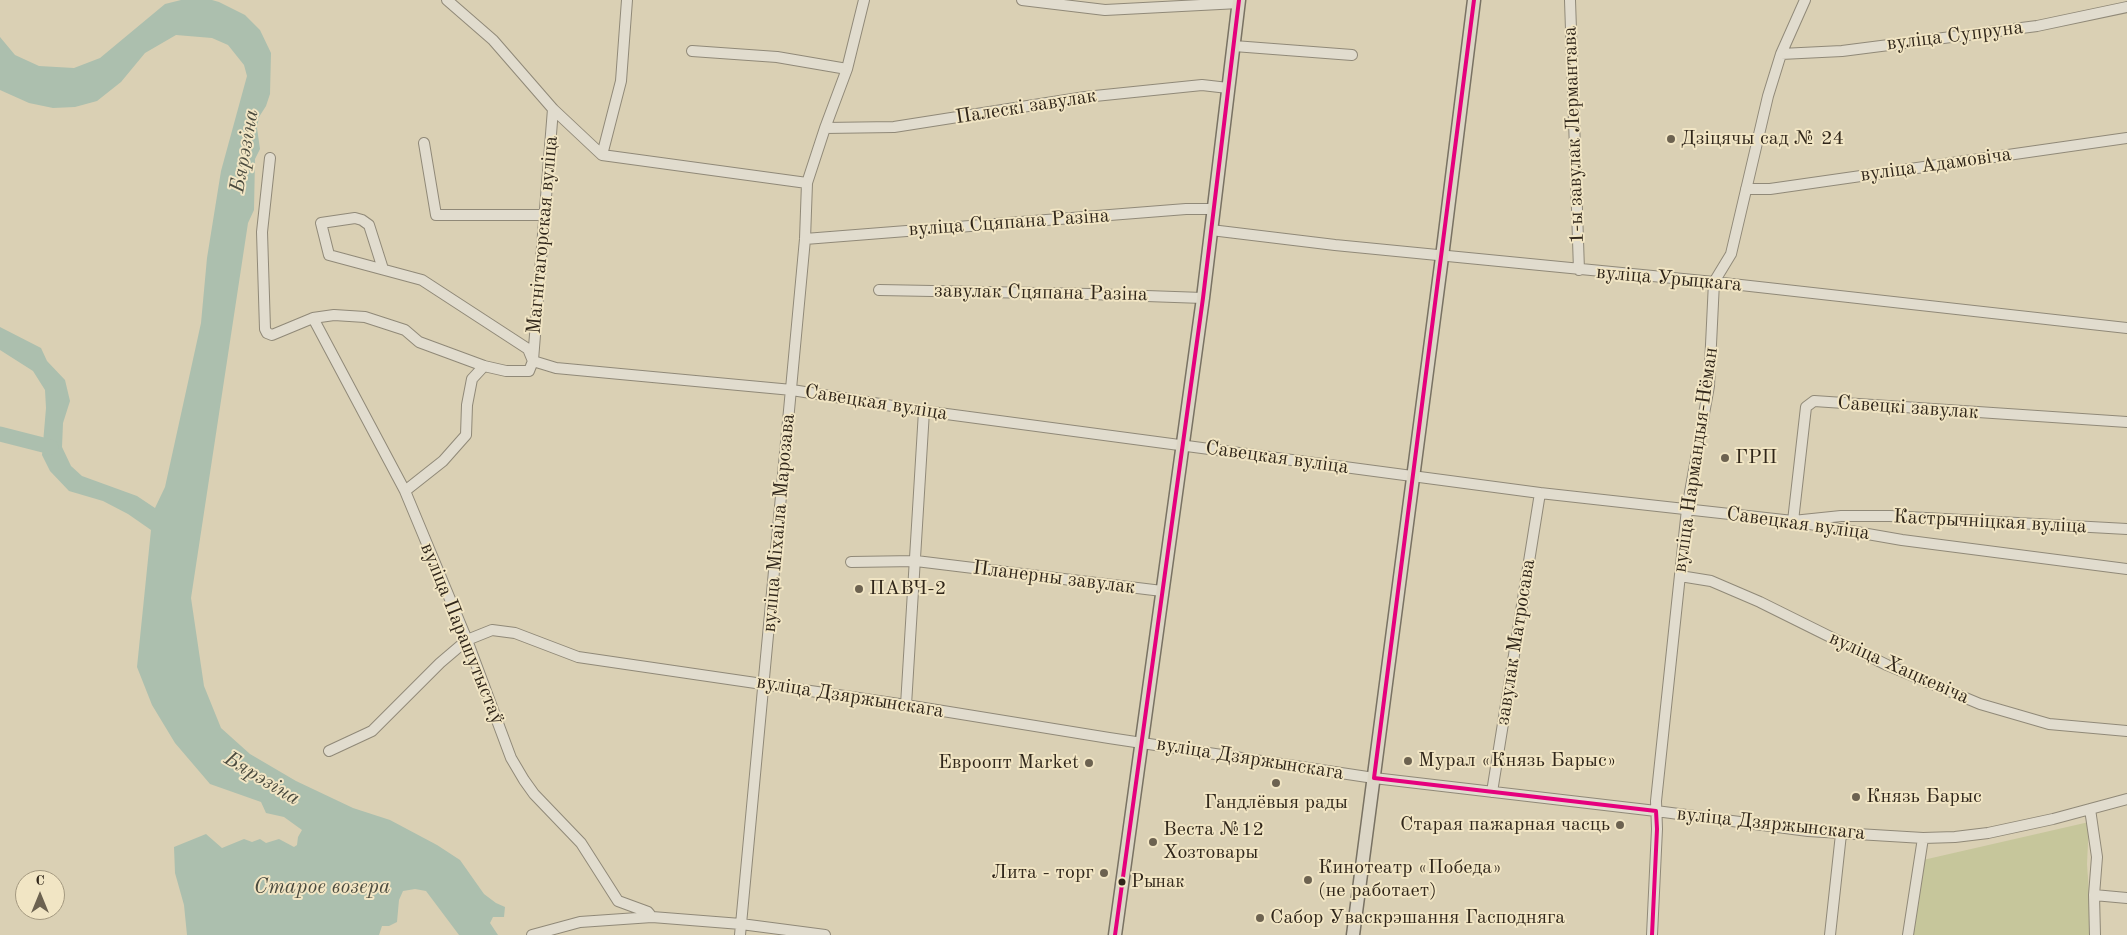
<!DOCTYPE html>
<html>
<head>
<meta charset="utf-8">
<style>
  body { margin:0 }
  #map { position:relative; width:2127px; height:935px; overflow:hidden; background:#dad0b4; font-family:"Old Standard TT",serif }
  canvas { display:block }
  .north { position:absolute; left:15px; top:870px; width:50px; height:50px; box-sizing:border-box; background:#f1e5c4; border:1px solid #a49980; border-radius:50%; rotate:0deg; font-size:14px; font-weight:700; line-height:20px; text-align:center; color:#30261a }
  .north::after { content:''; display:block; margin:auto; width:18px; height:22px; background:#6c6250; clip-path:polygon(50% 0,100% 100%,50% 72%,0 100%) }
</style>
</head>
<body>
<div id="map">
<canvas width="2127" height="935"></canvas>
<div class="north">С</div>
</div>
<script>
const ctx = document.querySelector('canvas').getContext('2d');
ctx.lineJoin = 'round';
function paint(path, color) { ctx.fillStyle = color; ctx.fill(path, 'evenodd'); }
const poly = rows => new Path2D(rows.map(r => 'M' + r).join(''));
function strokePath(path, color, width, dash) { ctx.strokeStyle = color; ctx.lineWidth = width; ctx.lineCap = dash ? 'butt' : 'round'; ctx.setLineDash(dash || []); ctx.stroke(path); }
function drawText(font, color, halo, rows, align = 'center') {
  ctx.font = font + ' "Old Standard TT",serif'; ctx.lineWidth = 4; ctx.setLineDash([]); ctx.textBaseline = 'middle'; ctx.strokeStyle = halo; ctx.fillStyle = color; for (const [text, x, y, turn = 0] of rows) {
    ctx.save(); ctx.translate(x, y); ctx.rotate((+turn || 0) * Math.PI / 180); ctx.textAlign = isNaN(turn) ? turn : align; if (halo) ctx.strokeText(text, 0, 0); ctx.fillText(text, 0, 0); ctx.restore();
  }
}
const green = poly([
  [2089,822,2087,864,2092,935,1912,935,1923,860]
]);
const water = poly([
  [212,0,219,2,245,15,260,30,271,53,270,94,266,106,259,117,257,128,260,149,255,159,254,210,248,223,191,598,204,686,221,728,250,754,296,781,353,808,390,820,437,845,460,860,484,894,496,903,505,907,504,917,493,917,490,923,498,935,459,935,426,891,415,889,403,891,399,900,397,922,389,926,382,926,379,935,187,935,184,905,175,873,174,847,206,834,222,848,244,839,252,842,260,839,266,843,279,839,294,847,297,845,298,837,302,830,284,817,266,813,261,802,210,784,175,743,152,705,137,667,151,530,128,514,103,501,69,491,50,471,42,455,46,408,45,390,33,371,0,350,0,327,41,348,47,361,65,380,70,401,63,423,62,447,71,466,82,476,137,496,155,508,165,487,201,323,207,258,221,171,247,76,244,65,228,45,212,38,176,35,145,53,121,82,97,101,75,107,53,108,29,103,0,90,0,37,15,55,39,66,74,68,100,58,165,4,181,0]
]);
const river = poly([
  [0,434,51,447]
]);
const minor = poly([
  [447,0,493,40,553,109,602,155,807,183],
  [1022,0,1105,10,1239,3],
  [1570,0,1579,270],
  [1234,46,1352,55],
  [692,51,777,57,847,69],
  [1781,54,1842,51,2037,26,2127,7],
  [825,128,894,127,1085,97,1202,85,1228,88],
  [424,143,436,215,544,215],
  [602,155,621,81,627,0],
  [270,158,262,232,265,329,267,333,272,335,313,318,334,315,365,317,405,330,419,342,484,366,506,371,529,371,533,361,556,368,792,390,924,411,1412,476,1540,493,1793,521,1902,540,2127,569],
  [1746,189,1770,189,2127,138],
  [1211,230,1335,245,1714,282,2127,328],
  [805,239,1186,209,1213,209],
  [383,269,369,225,362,220,355,218,321,223,329,255,422,280,528,349,533,361],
  [879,290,1090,294,1203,298],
  [313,318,405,491,467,640,511,758,524,780,534,794,581,843,618,901,648,912,652,917],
  [533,360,553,109],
  [2127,422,1814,401,1806,407,1793,521,1841,516,1890,516,2127,529],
  [405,491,443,461,466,435,467,405,472,379,484,366],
  [851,562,916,561,1162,591],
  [1680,576,1711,581,1760,602,1887,665,1980,704,2049,724,2127,731],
  [906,705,924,411],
  [329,751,372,731,440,663,467,640,492,630,515,633,578,657,906,705,1109,738,1374,778,1656,811,1808,831,1923,838,1955,837,1988,833,2053,819,2127,799],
  [1492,792,1540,493],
  [2090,809,2097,857,2094,895,2095,935],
  [2094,895,2127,898],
  [532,935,580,922,652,917,741,924,825,935],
  [740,935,805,239,807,183,825,128,847,69,864,0],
  [1652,935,1657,829,1656,801,1687,509,1709,386,1714,282,1731,254,1768,96,1781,54,1805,0],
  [1830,935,1841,834],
  [1908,935,1923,838]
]);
const major = poly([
  [1115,935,1203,298,1239,0],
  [1353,935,1442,257,1474,0]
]);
const bus1 = poly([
  [1474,0,1374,778,1656,811,1657,829,1652,935],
  [1115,935,1203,298,1239,0]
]);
const markers = [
  [1671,139,5,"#6c6250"],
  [1725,458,5,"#6c6250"],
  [859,589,5,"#6c6250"],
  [1408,761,5,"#6c6250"],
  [1089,763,5,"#6c6250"],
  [1276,783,5,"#6c6250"],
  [1856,797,5,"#6c6250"],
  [1620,825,5,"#6c6250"],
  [1153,842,5,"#6c6250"],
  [1104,873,5,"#6c6250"],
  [1308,880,5,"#6c6250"],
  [1122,882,4.5,"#30261a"],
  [1260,918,5,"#6c6250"]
];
const busNames = [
  ["Рынак",1131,882]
];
const streetNames = [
  ["вуліца Супруна",1955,36,-7],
  ["Палескі завулак",1026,107,-9],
  ["1-ы завулак Лермантава",1574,135,-92],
  ["вуліца Адамовіча",1936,165,-8],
  ["вуліца Сцяпана Разіна",1009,223,-4],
  ["Магнітагорская вуліца",543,235,-85],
  ["вуліца Урыцкага",1669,279,5],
  ["завулак Сцяпана Разіна",1041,293,1],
  ["Савецкая вуліца",876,403,9],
  ["Савецкі завулак",1908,408,4],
  ["Савецкая вуліца",1277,458,8],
  ["вуліца Нармандыя-Нёман",1696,460,-82],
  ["Кастрычніцкая вуліца",1990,522,3],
  ["вуліца Міхаіла Марозава",779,523,-85],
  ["Савецкая вуліца",1798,524,8],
  ["Планерны завулак",1054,578,7],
  ["вуліца Парашутыстаў",462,634,68],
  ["завулак Матросава",1516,642,-81],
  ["вуліца Хацкевіча",1899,668,24],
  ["вуліца Дзяржынскага",850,697,9],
  ["вуліца Дзяржынскага",1250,759,9],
  ["вуліца Дзяржынскага",1771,824,6]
];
const poiNames = [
  ["Дзіцячы сад № 24",1681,139],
  ["ГРП",1735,458],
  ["ПАВЧ-2",869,589],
  ["Мурал «Князь Барыс»",1418,761],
  ["Евроопт Market",1079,763,"right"],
  ["Князь Барыс",1866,797],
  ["Гандлёвыя рады",1276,803,"center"],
  ["Старая пажарная часць",1610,825,"right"],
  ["Веста №12",1163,830],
  ["Хозтовары",1163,853],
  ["Кинотеатр «Победа»",1318,868],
  ["(не работает)",1318,891],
  ["Лита - торг",1094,873,"right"],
  ["Сабор Уваскрэшання Гасподняга",1270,918]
];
const waterNames = [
  ["Бярэзіна",245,151,-80],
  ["Бярэзіна",262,779,31],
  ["Старое возера",322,887]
];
paint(green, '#c6c69b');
paint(water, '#acbfae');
strokePath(river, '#acbfae', 15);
strokePath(minor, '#908978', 12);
strokePath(major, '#797263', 15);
strokePath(minor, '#e1dcce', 10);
strokePath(major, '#dcd6c6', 12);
strokePath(bus1, '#e5007d', 4);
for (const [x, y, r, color] of markers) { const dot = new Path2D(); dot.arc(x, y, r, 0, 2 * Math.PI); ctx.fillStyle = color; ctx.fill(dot); strokePath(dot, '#f1e5c4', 2); }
drawText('19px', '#30261a', '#f1e5c4', busNames, 'left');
drawText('20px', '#30261a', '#f1e5c4', streetNames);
drawText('20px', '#30261a', '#f1e5c4', poiNames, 'left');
drawText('italic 21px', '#4a4a3e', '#f1e5c4', waterNames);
</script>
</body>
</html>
